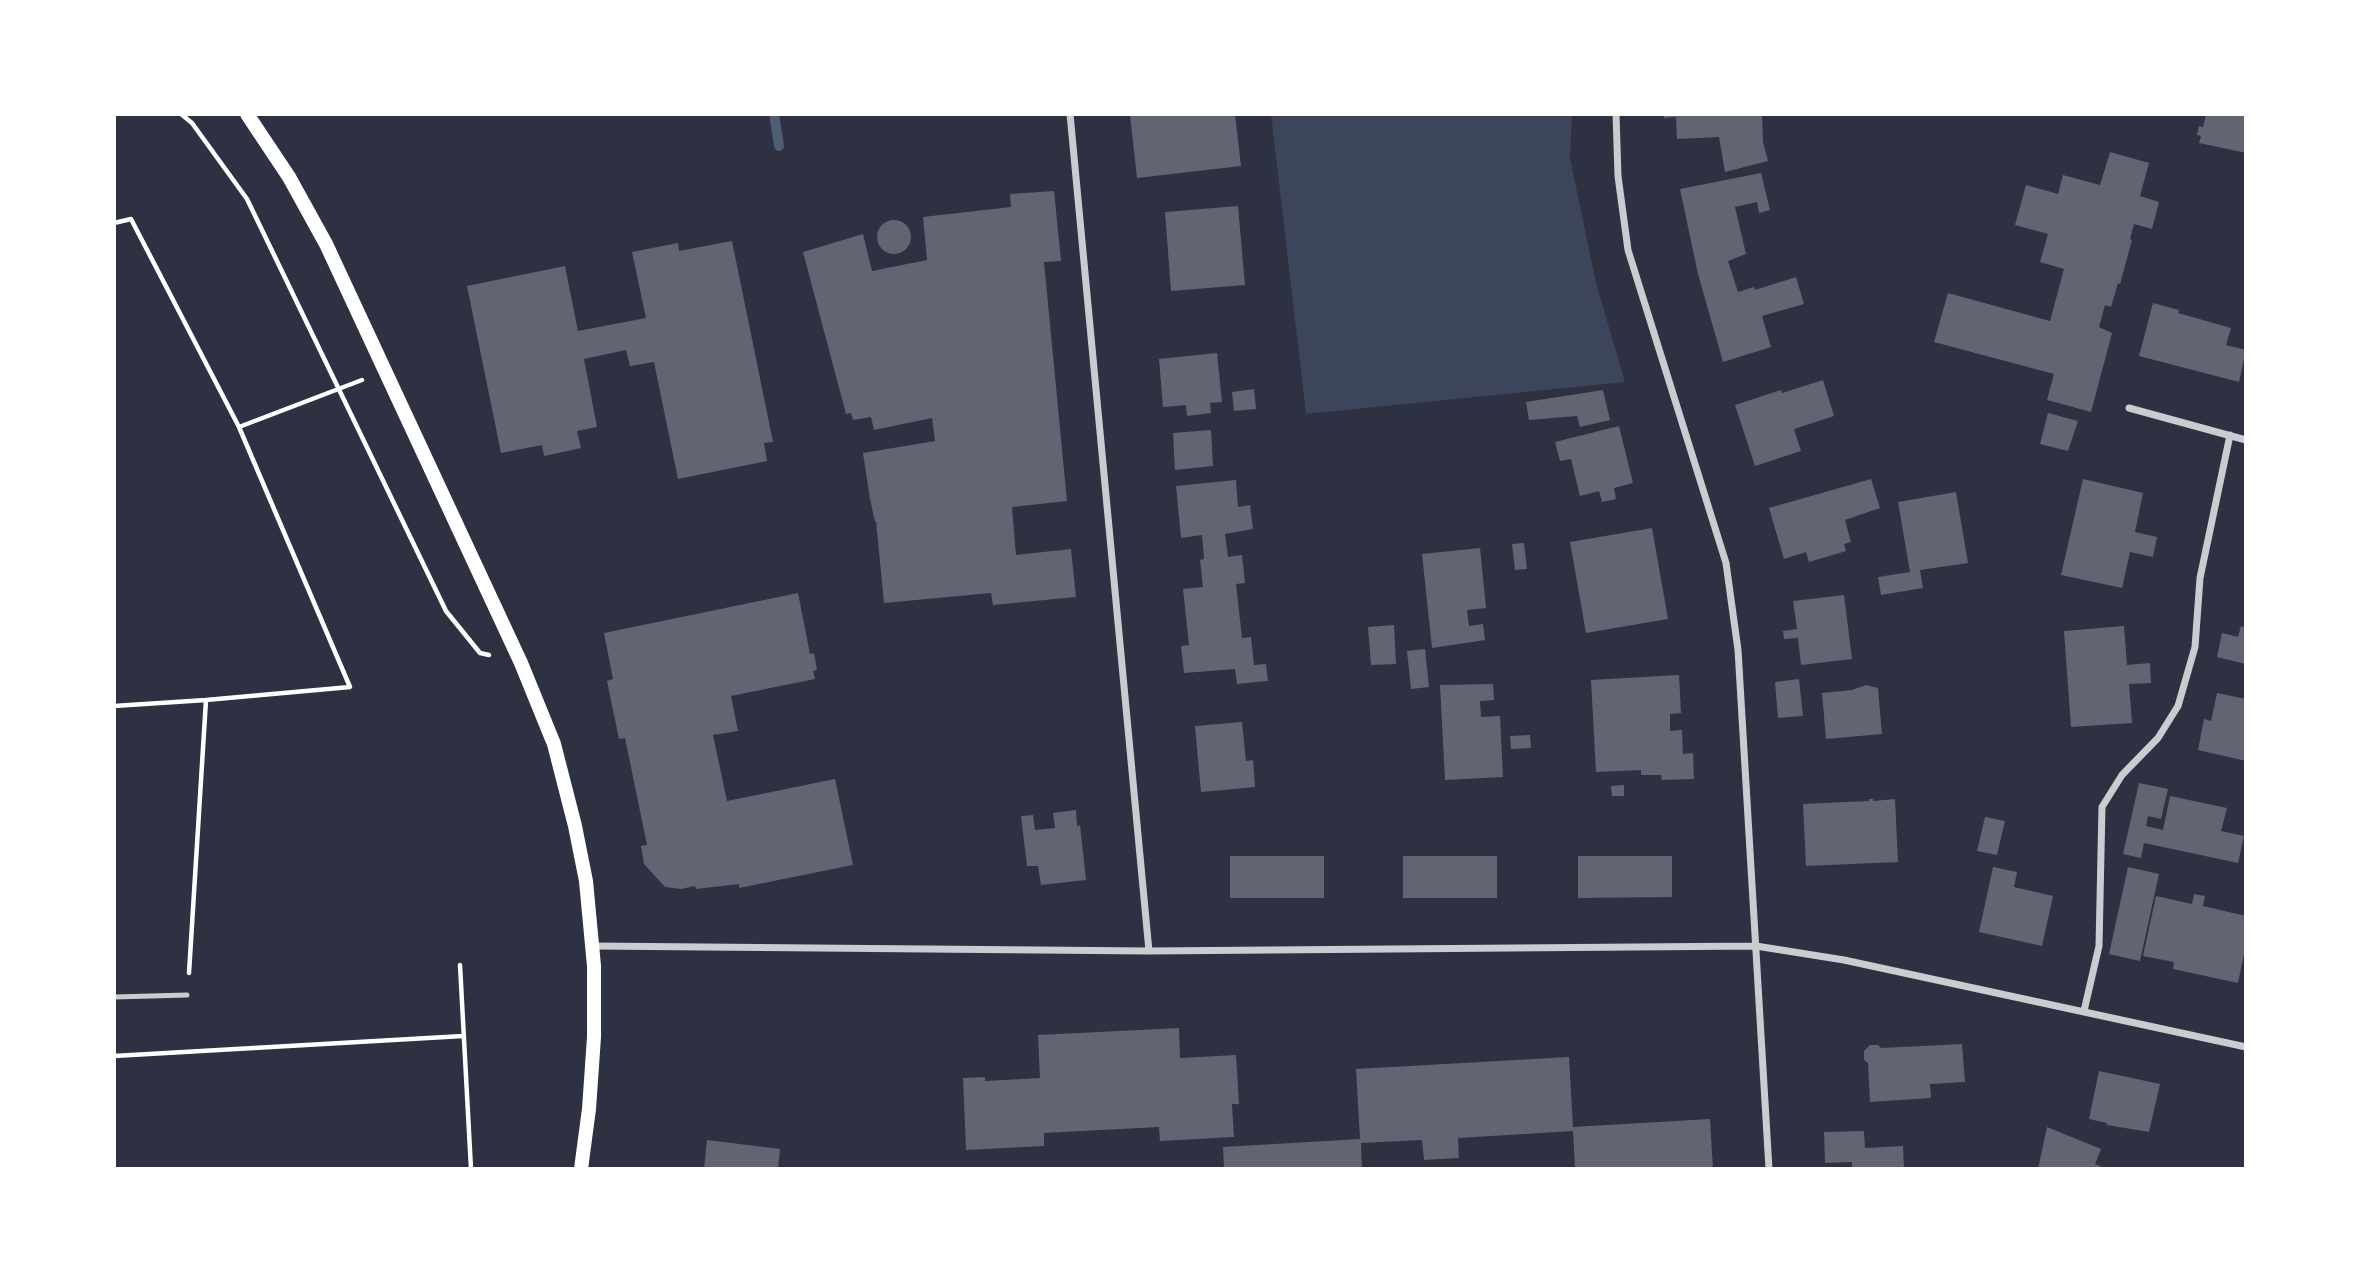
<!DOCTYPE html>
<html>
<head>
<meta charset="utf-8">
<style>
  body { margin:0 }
  #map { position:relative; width:2360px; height:1283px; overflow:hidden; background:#2d3142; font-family:"Roboto Condensed",sans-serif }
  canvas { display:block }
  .frame { position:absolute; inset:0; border:116px solid #fff; pointer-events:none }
</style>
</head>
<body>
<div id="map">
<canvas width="2360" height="1283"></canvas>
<div class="frame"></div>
</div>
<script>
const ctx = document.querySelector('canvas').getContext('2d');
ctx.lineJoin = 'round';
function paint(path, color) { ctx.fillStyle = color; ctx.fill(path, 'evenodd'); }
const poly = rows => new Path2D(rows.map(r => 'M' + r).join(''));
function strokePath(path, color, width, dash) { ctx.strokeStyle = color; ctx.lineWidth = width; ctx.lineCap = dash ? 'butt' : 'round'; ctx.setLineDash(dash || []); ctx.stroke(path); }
const green = poly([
  [1271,114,1572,114,1570,158,1596,283,1625,382,1306,414]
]);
const stream = poly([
  [774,114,779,146]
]);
const building = poly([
  [1143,114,1235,114,1241,166,1137,178,1130,115],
  [1664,114,1762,114,1763,142,1768,161,1725,172,1719,137,1677,139,1676,117,1664,118],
  [2206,114,2246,114,2246,153,2199,143,2201,136,2197,135,2199,126,2203,127],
  [2110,152,2149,163,2140,196,2159,202,2152,229,2134,224,2130,239,2132,240,2120,284,2118,283,2111,307,2105,305,2099,327,2112,333,2091,412,2047,400,2054,374,1934,342,1948,293,2050,321,2064,269,2040,262,2048,234,2015,225,2026,185,2058,194,2063,175,2100,185],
  [1761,173,1770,210,1759,213,1757,202,1735,207,1746,254,1728,261,1738,292,1754,287,1755,290,1796,277,1804,304,1762,316,1771,347,1723,362,1698,274,1680,189],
  [1054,191,1061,261,1044,262,1067,501,1012,507,1016,555,1071,549,1076,597,993,605,991,593,884,603,876,521,875,522,870,499,863,453,935,441,932,418,874,430,871,417,853,420,851,413,846,414,803,252,863,234,872,271,927,260,923,217,1011,207,1010,194],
  [1238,206,1245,285,1171,291,1165,212],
  '877 237a17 17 0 1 1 34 0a17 17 0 1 1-34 0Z',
  [732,241,773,442,764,443,767,461,678,479,654,362,630,366,626,350,584,359,597,427,577,431,581,448,544,456,542,445,501,453,467,286,565,266,578,331,646,318,632,252,678,243,679,251],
  [2153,303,2179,310,2178,313,2231,328,2226,345,2246,350,2239,382,2139,356],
  [1217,353,1222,402,1210,403,1211,413,1187,416,1186,405,1163,407,1159,359],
  [1823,380,1834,416,1794,429,1801,451,1755,466,1735,405,1781,390,1782,393],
  [1254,389,1256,409,1234,411,1232,392],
  [1603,390,1610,420,1580,427,1577,416,1529,420,1526,402],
  [2048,413,2078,421,2068,451,2040,444],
  [1619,426,1633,483,1614,488,1616,499,1602,502,1599,491,1580,496,1571,459,1560,461,1555,442],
  [1211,430,1213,466,1175,470,1173,433],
  [1871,479,1880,508,1845,520,1851,542,1844,544,1846,551,1809,562,1806,552,1784,559,1769,508],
  [2083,479,2143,493,2135,532,2157,537,2153,557,2130,552,2122,588,2061,575],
  [1236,480,1238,507,1250,505,1253,529,1225,534,1228,557,1242,555,1245,583,1236,584,1242,638,1251,637,1254,665,1266,664,1268,681,1237,684,1235,669,1184,673,1181,646,1189,645,1183,589,1203,587,1200,560,1204,559,1202,535,1181,538,1176,486],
  [1956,492,1968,563,1920,570,1923,588,1881,595,1878,577,1910,572,1898,502],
  [1652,528,1668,619,1586,633,1570,542],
  [1524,543,1527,569,1515,570,1512,544],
  [1480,548,1486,608,1467,610,1469,626,1483,624,1485,640,1432,648,1422,554],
  [798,593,810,654,814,653,817,670,813,671,815,679,731,696,738,731,713,735,727,801,835,779,853,865,739,888,739,884,696,889,695,886,681,889,665,887,644,864,641,846,647,845,625,738,619,739,607,681,613,679,604,633],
  [1844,595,1852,659,1801,665,1798,638,1784,639,1783,631,1797,629,1793,601],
  [1394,625,1396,664,1371,665,1368,627],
  [2124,626,2127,665,2150,663,2151,683,2129,684,2132,723,2071,727,2064,631],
  [2241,626,2246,628,2246,664,2217,657,2222,633,2238,637],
  [1425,649,1429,687,1411,689,1407,651],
  [1679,675,1681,713,1670,714,1670,731,1682,730,1683,754,1693,753,1694,779,1662,780,1661,775,1641,775,1641,770,1596,772,1591,680],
  [1799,679,1803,716,1778,718,1775,682],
  [1493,684,1494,700,1480,701,1481,717,1500,716,1503,777,1445,780,1440,685],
  [1866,685,1878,688,1882,734,1826,739,1822,693,1852,690],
  [2217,693,2246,699,2246,761,2198,750,2204,719,2211,721],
  [1242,722,1246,761,1253,760,1255,787,1201,792,1195,726],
  [1530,735,1531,748,1511,749,1510,736],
  [2139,783,2168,789,2161,819,2148,816,2146,826,2163,830,2170,796,2227,808,2221,831,2244,836,2238,863,2144,843,2141,858,2123,854],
  [1624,785,1624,796,1612,796,1611,786],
  [1869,799,1873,799,1873,801,1895,799,1898,862,1806,866,1803,804,1869,801],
  [1076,810,1077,826,1080,825,1086,880,1041,885,1038,866,1027,866,1021,816,1033,815,1035,830,1055,828,1053,813],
  [1985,817,2005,821,1997,855,1977,851],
  [1230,856,1324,856,1324,898,1230,898],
  [1403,856,1497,856,1497,898,1403,898],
  [1578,856,1672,856,1672,897,1578,898],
  [1993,867,2017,872,2014,887,2053,896,2042,946,1979,932],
  [2128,867,2159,874,2140,961,2109,954],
  [2194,894,2205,896,2203,906,2246,916,2246,944,2238,983,2173,969,2174,962,2143,956,2156,896,2192,904],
  [1179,1028,1180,1058,1236,1055,1239,1104,1232,1104,1234,1137,1160,1141,1159,1127,1044,1133,1044,1146,966,1150,963,1078,985,1077,985,1081,1040,1078,1038,1035],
  [1962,1044,1965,1082,1930,1084,1931,1098,1870,1102,1868,1063,1864,1060,1864,1051,1870,1045,1878,1045,1881,1048],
  [1569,1057,1573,1127,1710,1119,1713,1169,1575,1169,1573,1131,1458,1138,1459,1158,1424,1160,1422,1140,1361,1143,1362,1169,1224,1169,1223,1147,1360,1139,1356,1069],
  [2099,1071,2160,1084,2149,1132,2107,1125,2107,1123,2089,1119],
  [2047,1127,2101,1149,2095,1164,2107,1169,2038,1169],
  [1864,1131,1865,1148,1903,1146,1904,1169,1852,1169,1852,1162,1825,1163,1824,1132],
  [707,1140,780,1149,778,1169,704,1169]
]);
const path = poly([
  [181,114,192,123,247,199,446,611,480,653,489,655],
  [114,223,131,219,239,427,350,687,206,700],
  [239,427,362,380],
  [114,706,206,700,189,973],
  [460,965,471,1169],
  [114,1056,463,1036]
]);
const service = poly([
  [114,997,187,995]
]);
const minor = poly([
  [1070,114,1149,951],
  [1616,114,1618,176,1628,250,1726,563,1738,650,1769,1169],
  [2129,408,2246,440],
  [593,946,1149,951,1756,946,1844,960,2246,1047],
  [2084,1011,2099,946,2102,807,2122,775,2158,738,2178,706,2195,647,2200,578,2230,435]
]);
const secondary = poly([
  [247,114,289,177,326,244,521,663,554,744,575,826,586,881,594,966,594,1037,589,1109,581,1169]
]);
paint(green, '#3c4559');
strokePath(stream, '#4f5d75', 10);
paint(building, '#626471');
strokePath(path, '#fff', 4.5);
strokePath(service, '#caccd0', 5);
strokePath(minor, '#caccd0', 7);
strokePath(secondary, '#fff', 14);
</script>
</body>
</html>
